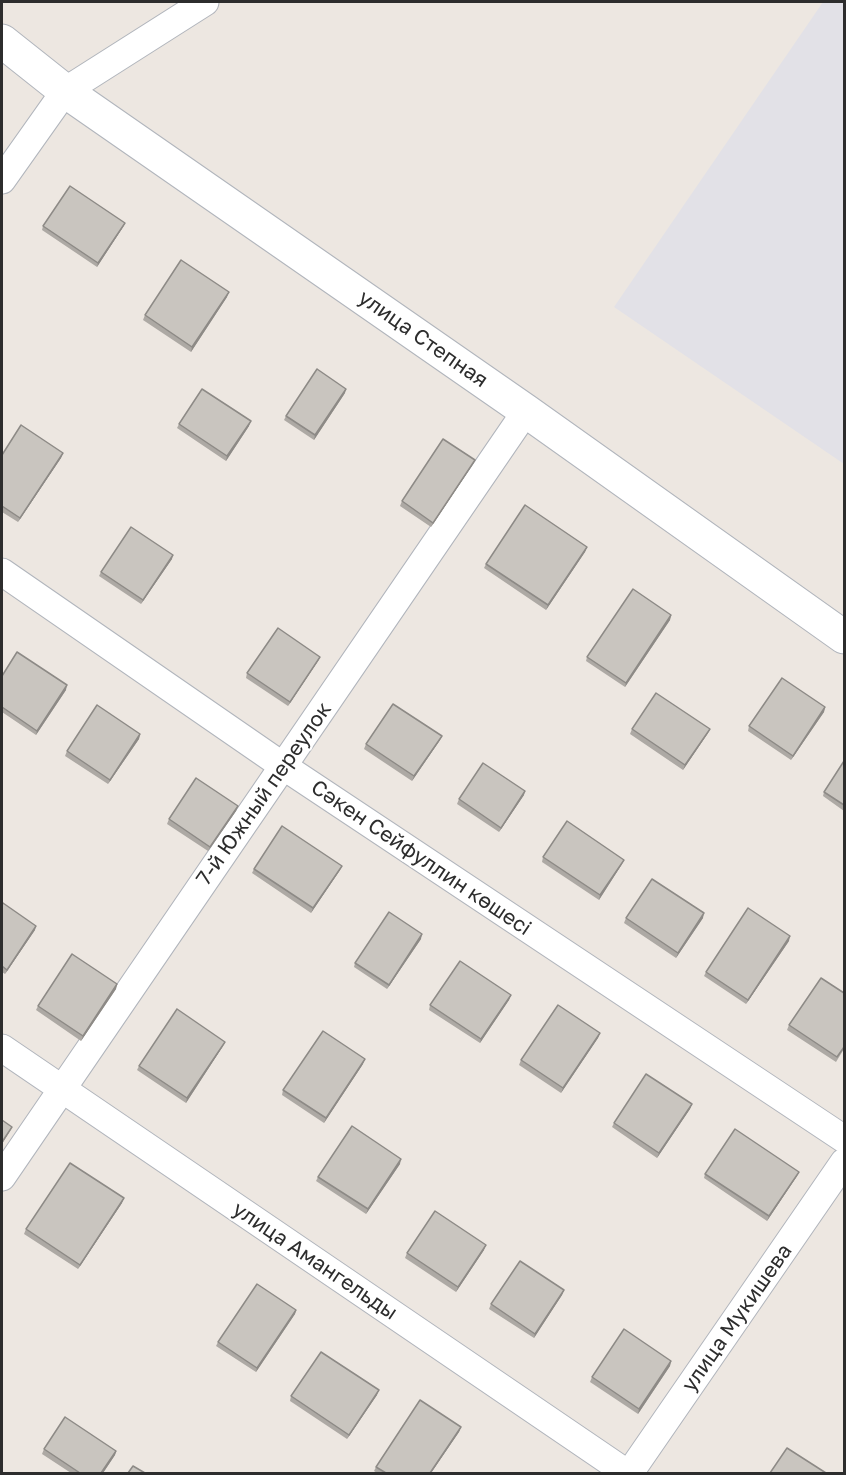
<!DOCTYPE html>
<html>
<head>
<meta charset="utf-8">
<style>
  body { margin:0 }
  #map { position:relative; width:846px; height:1475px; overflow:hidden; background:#ede7e1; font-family:"Golos Text",sans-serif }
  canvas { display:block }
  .frame { position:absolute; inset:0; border:3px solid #2d2d2d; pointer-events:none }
</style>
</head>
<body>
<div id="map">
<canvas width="846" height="1475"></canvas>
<div class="frame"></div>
</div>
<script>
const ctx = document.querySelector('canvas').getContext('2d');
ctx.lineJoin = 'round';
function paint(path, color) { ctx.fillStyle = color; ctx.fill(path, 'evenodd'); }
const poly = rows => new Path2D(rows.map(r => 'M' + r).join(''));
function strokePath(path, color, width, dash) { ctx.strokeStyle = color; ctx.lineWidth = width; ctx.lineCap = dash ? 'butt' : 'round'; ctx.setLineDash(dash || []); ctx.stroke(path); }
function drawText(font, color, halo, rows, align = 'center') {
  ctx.font = font + ' "Golos Text",sans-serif'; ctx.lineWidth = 4.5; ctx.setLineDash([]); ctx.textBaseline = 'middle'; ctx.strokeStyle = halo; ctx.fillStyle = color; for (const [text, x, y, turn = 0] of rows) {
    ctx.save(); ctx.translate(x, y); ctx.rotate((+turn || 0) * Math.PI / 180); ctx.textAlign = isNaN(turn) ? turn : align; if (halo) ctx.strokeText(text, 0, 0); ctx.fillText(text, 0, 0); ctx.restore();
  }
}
const industrial = poly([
  [823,2,844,2,844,464,614,307]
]);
const street = poly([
  [2,180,65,91,205,2],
  [2,572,283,766,844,1139],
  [2,1048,628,1474],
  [2,1177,526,411],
  [629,1474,844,1162]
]);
const secondary = poly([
  [2,41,65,91,526,411,844,637]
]);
const wall = poly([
  [125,223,123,227,97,267,42,230,43,226],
  [227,297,191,352,143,320,145,315],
  [345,393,314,440,284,420,286,416],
  [179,424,249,426,226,461,177,428],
  [63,453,61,458,18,522,2,512,2,455],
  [475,460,473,464,431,527,400,506,402,501],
  [587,547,585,552,546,610,484,568,486,564],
  [172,559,141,604,99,576,101,572],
  [671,615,670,620,625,687,586,661,587,657],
  [320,657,318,661,288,706,246,678,247,673],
  [2,676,66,690,36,735,2,712],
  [825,707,824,712,791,760,748,731,749,726],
  [632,729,708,733,683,770,630,734],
  [140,734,139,739,108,784,65,756,67,751],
  [440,740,412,781,364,749,366,744],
  [844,761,844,811,823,796,824,792],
  [524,795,499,832,457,804,459,799],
  [238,806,236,811,208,851,167,824,169,819],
  [543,857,622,864,599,900,542,862],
  [254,869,340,870,311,913,252,873],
  [2,905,35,930,5,974,2,972],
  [626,918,703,918,676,958,624,923],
  [421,939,387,989,354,967,355,963],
  [789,941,746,1004,704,976,706,972],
  [117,984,116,989,81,1041,36,1010,38,1006],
  [511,995,509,1000,480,1043,429,1010,430,1005],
  [789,1025,844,1049,836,1062,787,1030],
  [600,1033,598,1038,561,1093,519,1065,521,1060],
  [223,1046,186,1103,137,1070,139,1066],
  [363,1064,324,1123,282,1095,283,1090],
  [692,1104,690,1109,657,1158,612,1127,614,1123],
  [400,1164,366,1214,316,1181,318,1177],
  [705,1174,797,1176,767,1221,704,1178],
  [122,1203,78,1269,24,1234,26,1229],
  [484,1250,456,1292,405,1258,407,1253],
  [564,1290,562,1295,534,1338,489,1309,491,1304],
  [296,1310,295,1314,256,1372,216,1346,218,1342],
  [671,1361,670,1366,638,1414,590,1382,592,1377],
  [377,1395,347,1439,290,1401,291,1396],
  [461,1427,459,1432,431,1473,377,1473,374,1471,376,1467],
  [44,1449,116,1451,115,1455,103,1473,71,1473,42,1454]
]);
const shadedWall = poly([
  [125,223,123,227,97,267,98,263],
  [229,292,227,297,191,352,192,347],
  [346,389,345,393,314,440,315,435],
  [251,421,249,426,226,461,227,456],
  [63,453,61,458,18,522,20,518],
  [475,460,473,464,431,527,433,523],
  [587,547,585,552,546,610,548,605],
  [173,555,172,559,141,604,143,600],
  [671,615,670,620,625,687,626,683],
  [320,657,318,661,288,706,290,702],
  [67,685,66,690,36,735,37,731],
  [825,707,824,712,791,760,793,756],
  [710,729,708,733,683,770,685,765],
  [140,734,139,739,108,784,110,780],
  [442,736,440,740,412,781,414,776],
  [525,791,524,795,499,832,501,828],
  [238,806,236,811,208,851,210,847],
  [624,860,622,864,599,900,600,895],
  [342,866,340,870,311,913,313,908],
  [704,913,703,918,676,958,678,953],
  [36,926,35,930,5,974,7,970],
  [422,934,421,939,387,989,389,985],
  [790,936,789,941,746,1004,748,1000],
  [117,984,116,989,81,1041,83,1036],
  [511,995,509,1000,480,1043,481,1039],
  [600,1033,598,1038,561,1093,563,1088],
  [225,1042,223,1046,186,1103,187,1098],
  [365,1059,363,1064,324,1123,326,1118],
  [692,1104,690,1109,657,1158,659,1153],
  [12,1127,10,1131,2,1144,2,1142],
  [401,1159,400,1164,366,1214,368,1209],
  [799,1172,797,1176,767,1221,769,1216],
  [124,1198,122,1203,78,1269,80,1265],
  [486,1245,484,1250,456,1292,458,1287],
  [564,1290,562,1295,534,1338,535,1334],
  [296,1310,295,1314,256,1372,257,1368],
  [671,1361,670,1366,638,1414,639,1409],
  [379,1390,377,1395,347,1439,349,1435],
  [461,1427,459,1432,431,1473,430,1473],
  [116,1451,115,1455,103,1473,101,1473]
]);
const building = poly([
  [70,186,125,223,98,263,43,226,70,186],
  [181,260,229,292,192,347,145,315,181,260],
  [317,369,346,389,315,435,286,416,317,369],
  [202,389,251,421,227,456,179,424,202,389],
  [21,425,63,453,20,518,2,506,2,455,21,425],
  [443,439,475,460,433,523,402,501,443,439],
  [525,505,587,547,548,605,486,564,525,505],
  [131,527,173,555,143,600,101,572,131,527],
  [633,589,671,615,626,683,587,657,633,589],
  [278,628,320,657,290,702,247,673,278,628],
  [17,652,67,685,37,731,2,707,2,676,17,652],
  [782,678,825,707,793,756,749,726,782,678],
  [656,693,710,729,685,765,632,729,656,693],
  [393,704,442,736,414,776,366,744,393,704],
  [97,705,140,734,110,780,67,751,97,705],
  [844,761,844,805,824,792,844,761],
  [483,763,525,791,501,828,459,799,483,763],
  [196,778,238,806,210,847,169,819,196,778],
  [567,821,624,860,600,895,543,857,567,821],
  [282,826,342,866,313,908,254,869,282,826],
  [652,879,704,913,678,953,626,918,652,879],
  [3,903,36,926,7,970,2,966,2,905,3,903],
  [748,908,790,936,748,1000,706,972,748,908],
  [389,912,422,934,389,985,355,963,389,912],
  [72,954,117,984,83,1036,38,1006,72,954],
  [460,961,511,995,481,1039,430,1005,460,961],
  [821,978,844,993,844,1047,837,1057,789,1025,821,978],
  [558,1005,600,1033,563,1088,521,1060,558,1005],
  [177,1009,225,1042,187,1098,139,1066,177,1009],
  [323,1031,365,1059,326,1118,283,1090,323,1031],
  [646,1074,692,1104,659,1153,614,1123,646,1074],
  [2,1120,12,1127,2,1142,2,1120],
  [352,1126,401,1159,368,1209,318,1177,352,1126],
  [735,1129,799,1172,769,1216,705,1174,735,1129],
  [70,1163,124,1198,80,1265,26,1229,70,1163],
  [435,1211,486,1245,458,1287,407,1253,435,1211],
  [520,1261,564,1290,535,1334,491,1304,520,1261],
  [257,1284,296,1310,257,1368,218,1342,257,1284],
  [624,1329,671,1361,639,1409,592,1377,624,1329],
  [321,1352,379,1390,349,1435,291,1396,321,1352],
  [420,1400,461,1427,430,1473,386,1473,376,1467,420,1400],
  [65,1417,116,1451,101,1473,80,1473,44,1449,65,1417],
  [787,1448,826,1473,770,1473,787,1448],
  [133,1466,145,1473,128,1473,133,1466]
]);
const streetNames = [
  ["улица Степная",423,339,35],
  ["7-й Южный переулок",264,794,-55],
  ["Сәкен Сейфуллин көшесі",421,858,34],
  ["улица Амангельды",315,1261,34],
  ["улица Мукишева",737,1318,-55]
];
paint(industrial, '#e2e1e7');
strokePath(street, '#b1b5bc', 29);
strokePath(secondary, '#b1b5bc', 35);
strokePath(street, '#fff', 27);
strokePath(secondary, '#fff', 33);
paint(wall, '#ada9a4');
paint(shadedWall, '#8d8a86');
paint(building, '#c9c5bf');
strokePath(building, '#8d8a86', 1.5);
drawText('21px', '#2d2d2d', '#fff', streetNames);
</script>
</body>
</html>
